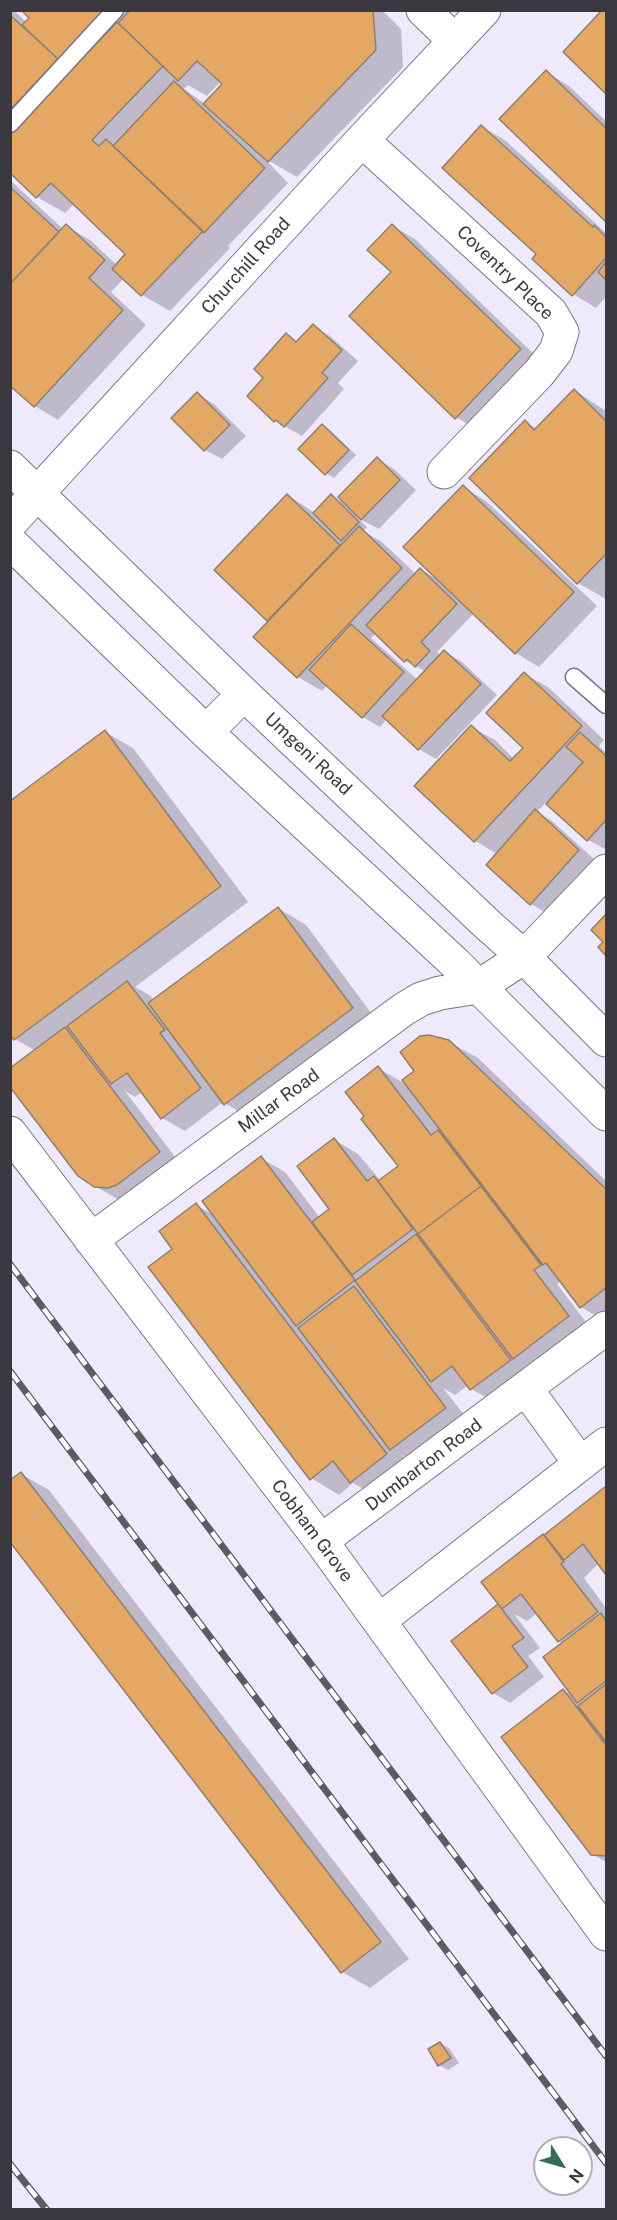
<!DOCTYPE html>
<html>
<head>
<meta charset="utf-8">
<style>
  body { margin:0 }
  #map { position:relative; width:617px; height:2220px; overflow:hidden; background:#efe9fc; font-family:"Public Sans",sans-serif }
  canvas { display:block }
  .frame { position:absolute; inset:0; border:12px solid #3b3940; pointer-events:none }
  .north { position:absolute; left:533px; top:2136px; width:60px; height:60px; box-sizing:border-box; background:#fff; border:2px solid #b1b0b3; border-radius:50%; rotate:127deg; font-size:16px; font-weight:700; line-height:24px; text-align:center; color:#3b3940 }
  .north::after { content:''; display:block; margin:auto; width:21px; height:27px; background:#316e5a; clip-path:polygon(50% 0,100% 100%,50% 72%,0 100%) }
</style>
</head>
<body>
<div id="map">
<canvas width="617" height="2220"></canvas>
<div class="frame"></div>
<div class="north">N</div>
</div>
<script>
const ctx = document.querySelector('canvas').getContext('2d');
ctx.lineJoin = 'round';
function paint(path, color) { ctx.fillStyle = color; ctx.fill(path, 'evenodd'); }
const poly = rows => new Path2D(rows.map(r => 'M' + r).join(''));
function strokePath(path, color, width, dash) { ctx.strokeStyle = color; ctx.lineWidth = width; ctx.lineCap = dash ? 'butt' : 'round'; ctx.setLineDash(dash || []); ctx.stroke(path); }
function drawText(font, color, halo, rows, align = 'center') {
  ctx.font = font + ' "Public Sans",sans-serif'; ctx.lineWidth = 4.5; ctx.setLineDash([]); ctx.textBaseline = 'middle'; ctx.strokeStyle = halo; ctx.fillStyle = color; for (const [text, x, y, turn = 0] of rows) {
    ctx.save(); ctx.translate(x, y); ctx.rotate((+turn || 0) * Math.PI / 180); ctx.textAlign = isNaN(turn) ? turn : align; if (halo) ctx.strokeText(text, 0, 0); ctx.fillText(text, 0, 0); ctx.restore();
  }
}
const shadow = poly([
  [10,10,14,10,27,23,31,18,24,10,382,10,401,29,403,67,297,177,264,158,288,183,228,246,230,248,170,311,142,295,124,278,111,292,146,325,58,420,35,406,10,383,10,180,63,229,66,226,90,240,117,265,127,254,74,204,65,213,37,197,10,171],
  [221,81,224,84,205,104,184,89,188,85,207,96],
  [604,10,606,10,606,92,565,52],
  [546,72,569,86,606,121,606,220,501,119],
  [482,127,505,140,606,233,606,297,596,308,573,294,538,254],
  [392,226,415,239,544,364,479,431,456,417,393,272],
  [313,326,330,336,358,361,338,383,344,389,302,436,275,421,266,378,287,335,298,342],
  [574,390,606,411,606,599,578,583,471,477,525,422,537,429],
  [197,394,214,404,246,436,222,459,205,450],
  [322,425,330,430,356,455,334,478,326,473],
  [377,459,394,469,416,490,379,529,357,518,367,527,363,531,382,542,416,574,421,570,437,579,463,487,486,501,597,606,539,667,516,653,474,613,437,652,441,656,445,652,462,662,497,695,436,759,419,749,387,719,380,727,363,717,327,685,322,691,298,677,256,636,270,622,216,570,287,495,315,513,332,496,345,504],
  [376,633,405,661,425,671,418,680,371,638],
  [524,674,548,687,604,740,599,746,606,753,605,849,588,840,546,802,537,812,552,821,595,860,548,914,531,904,488,864,497,854,474,840,471,727,495,740,514,759,525,748],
  [105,732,133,748,248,902,135,987,151,996,154,1001,278,908,306,925,380,1025,253,1120,223,1102,185,1131,162,1118,142,1092,135,1097,125,1091,182,1166,119,1200,95,1186,36,1051,15,1039,10,1033],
  [606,916,606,953,600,947,605,942,593,930],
  [449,1042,478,1058,606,1181,606,1322,581,1307,561,1281,557,1284,592,1330,538,1371,527,1365,534,1374,495,1402,471,1389,468,1385,455,1395,443,1388,469,1421,415,1462,402,1455,414,1471,379,1498,353,1483,339,1495,311,1478,175,1249,196,1205,214,1215,261,1158,285,1172,320,1218,331,1209,335,1140,358,1154,381,1181,400,1167,378,1068,407,1085],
  [21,1474,49,1490,409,1959,370,1988,342,1972],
  [606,1488,606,1573,599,1563,584,1578,606,1608,606,1862,592,1854,563,1690,575,1697,563,1644,559,1641,537,1613,527,1621,514,1614,540,1648,528,1656,544,1677,510,1703,493,1693,499,1606,504,1609,483,1582],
  [440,2043,449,2048,459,2063,448,2070,439,2065,430,2050]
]);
const building = poly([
  [21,10,104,10,58,59,22,25,29,18,21,10],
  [130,10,373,10,376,50,268,162,203,104,222,84,197,61,178,81,118,23,130,10],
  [602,10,606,10,606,94,563,52,602,10],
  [10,15,58,59,10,110,10,15],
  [117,22,163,66,92,140,99,146,106,139,203,231,141,296,112,269,125,254,51,183,36,198,10,173,10,134,117,22],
  [546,70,606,128,606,222,499,119,546,70],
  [174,81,265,168,204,233,113,146,174,81],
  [481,125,593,227,594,225,606,237,606,258,572,296,532,259,536,254,442,168,481,125],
  [10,187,59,232,10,284,10,187],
  [66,224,105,260,89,278,123,310,34,407,10,386,10,284,66,224],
  [392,224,521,349,455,419,349,316,391,272,367,250,392,224],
  [606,262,606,280,598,272,606,262],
  [313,324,342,350,322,373,328,378,284,427,276,420,274,422,247,396,263,378,254,369,286,333,296,342,313,324],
  [574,389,606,421,606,554,577,584,469,478,525,420,534,430,574,389],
  [197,392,230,425,204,451,171,418,197,392],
  [322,424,349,450,325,475,298,449,322,424],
  [377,457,400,480,361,520,338,497,377,457],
  [463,485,574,592,515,654,403,547,463,485],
  [287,494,340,545,267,621,214,570,287,494],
  [331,494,359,522,341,541,313,513,331,494],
  [359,526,402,568,297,678,253,637,359,526],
  [420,568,457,604,421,642,430,651,415,667,407,659,404,662,366,625,420,568],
  [351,624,404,672,362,718,309,670,351,624],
  [444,650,481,684,418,750,382,716,444,650],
  [524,672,582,726,474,842,414,786,471,725,510,761,523,748,486,713,524,672],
  [105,730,221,886,14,1040,10,1035,10,801,105,730],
  [580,732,606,756,606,820,587,841,546,804,583,762,566,747,580,732],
  [535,809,579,850,530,905,486,865,535,809],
  [278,907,353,1008,224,1105,148,1003,278,907],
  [606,914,606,956,598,947,603,942,591,930,606,914],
  [127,981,165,1030,160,1033,201,1088,161,1119,127,1073,111,1084,67,1026,127,981],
  [65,1027,160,1152,117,1185,108,1188,94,1187,78,1176,10,1087,10,1068,65,1027],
  [429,1035,449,1040,606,1189,606,1288,580,1308,546,1263,543,1265,402,1080,414,1071,400,1052,420,1036,429,1035],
  [378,1066,431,1135,438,1130,481,1186,418,1234,378,1181,398,1166,361,1119,364,1116,345,1092,378,1066],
  [334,1138,367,1181,374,1176,413,1229,352,1275,312,1222,329,1209,297,1166,334,1138],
  [261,1156,355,1280,296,1326,202,1201,261,1156],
  [481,1186,541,1265,534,1270,569,1316,513,1359,418,1234,481,1186],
  [196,1203,387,1454,350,1483,333,1461,310,1480,148,1267,172,1249,159,1231,196,1203],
  [416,1234,511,1360,470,1390,452,1366,431,1382,355,1281,416,1234],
  [354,1286,446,1408,390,1450,298,1328,354,1286],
  [21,1472,381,1942,341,1973,10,1542,10,1480,21,1472],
  [606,1486,606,1575,583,1544,564,1560,544,1535,606,1486],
  [543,1534,564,1562,561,1564,598,1612,558,1642,521,1594,502,1609,481,1582,543,1534],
  [498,1604,524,1638,512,1646,528,1667,492,1694,451,1641,498,1604],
  [601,1613,606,1621,606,1681,577,1703,543,1657,601,1613],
  [606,1684,606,1742,578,1706,606,1684],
  [563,1689,606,1745,606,1856,591,1855,501,1737,563,1689],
  [440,2042,451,2058,438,2066,428,2049,440,2042]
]);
const lane = poly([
  [10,124,115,10],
  [574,677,606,705]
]);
const street = poly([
  [423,10,455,41],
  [362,140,551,313,562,332,556,351,539,373,444,472],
  [10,523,362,140,484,10],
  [10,1133,321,1541,606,1934],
  [91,1240,404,1009,421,999,440,993,478,987,524,957,606,871],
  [526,1389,580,1463],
  [321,1541,606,1328],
  [380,1620,606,1444]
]);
const primary = poly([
  [10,467,244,694,488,925,524,957,606,1040],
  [10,542,206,732,455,963,606,1114],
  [206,732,244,694]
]);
const rail = poly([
  [10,1264,606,2056],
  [10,1371,606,2163],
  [10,2164,47,2210]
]);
const streetNames = [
  ["Churchill Road",246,266,-48],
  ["Coventry Place",505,273,44],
  ["Umgeni Road",308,754,43],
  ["Millar Road",279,1101,-36],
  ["Dumbarton Road",424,1465,-37],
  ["Cobham Grove",312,1531,53]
];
paint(shadow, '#0003');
paint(building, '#e4a764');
strokePath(building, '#8d7f71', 1.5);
strokePath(lane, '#7a7485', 19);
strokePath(street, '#7a7485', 35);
strokePath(primary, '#7a7485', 35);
strokePath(lane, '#fff', 16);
strokePath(street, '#fff', 33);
strokePath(primary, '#fff', 33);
strokePath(rail, '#5d5a64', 7);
strokePath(rail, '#fff', 4.5, [14]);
drawText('18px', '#3b3940', '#fff', streetNames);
</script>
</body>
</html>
